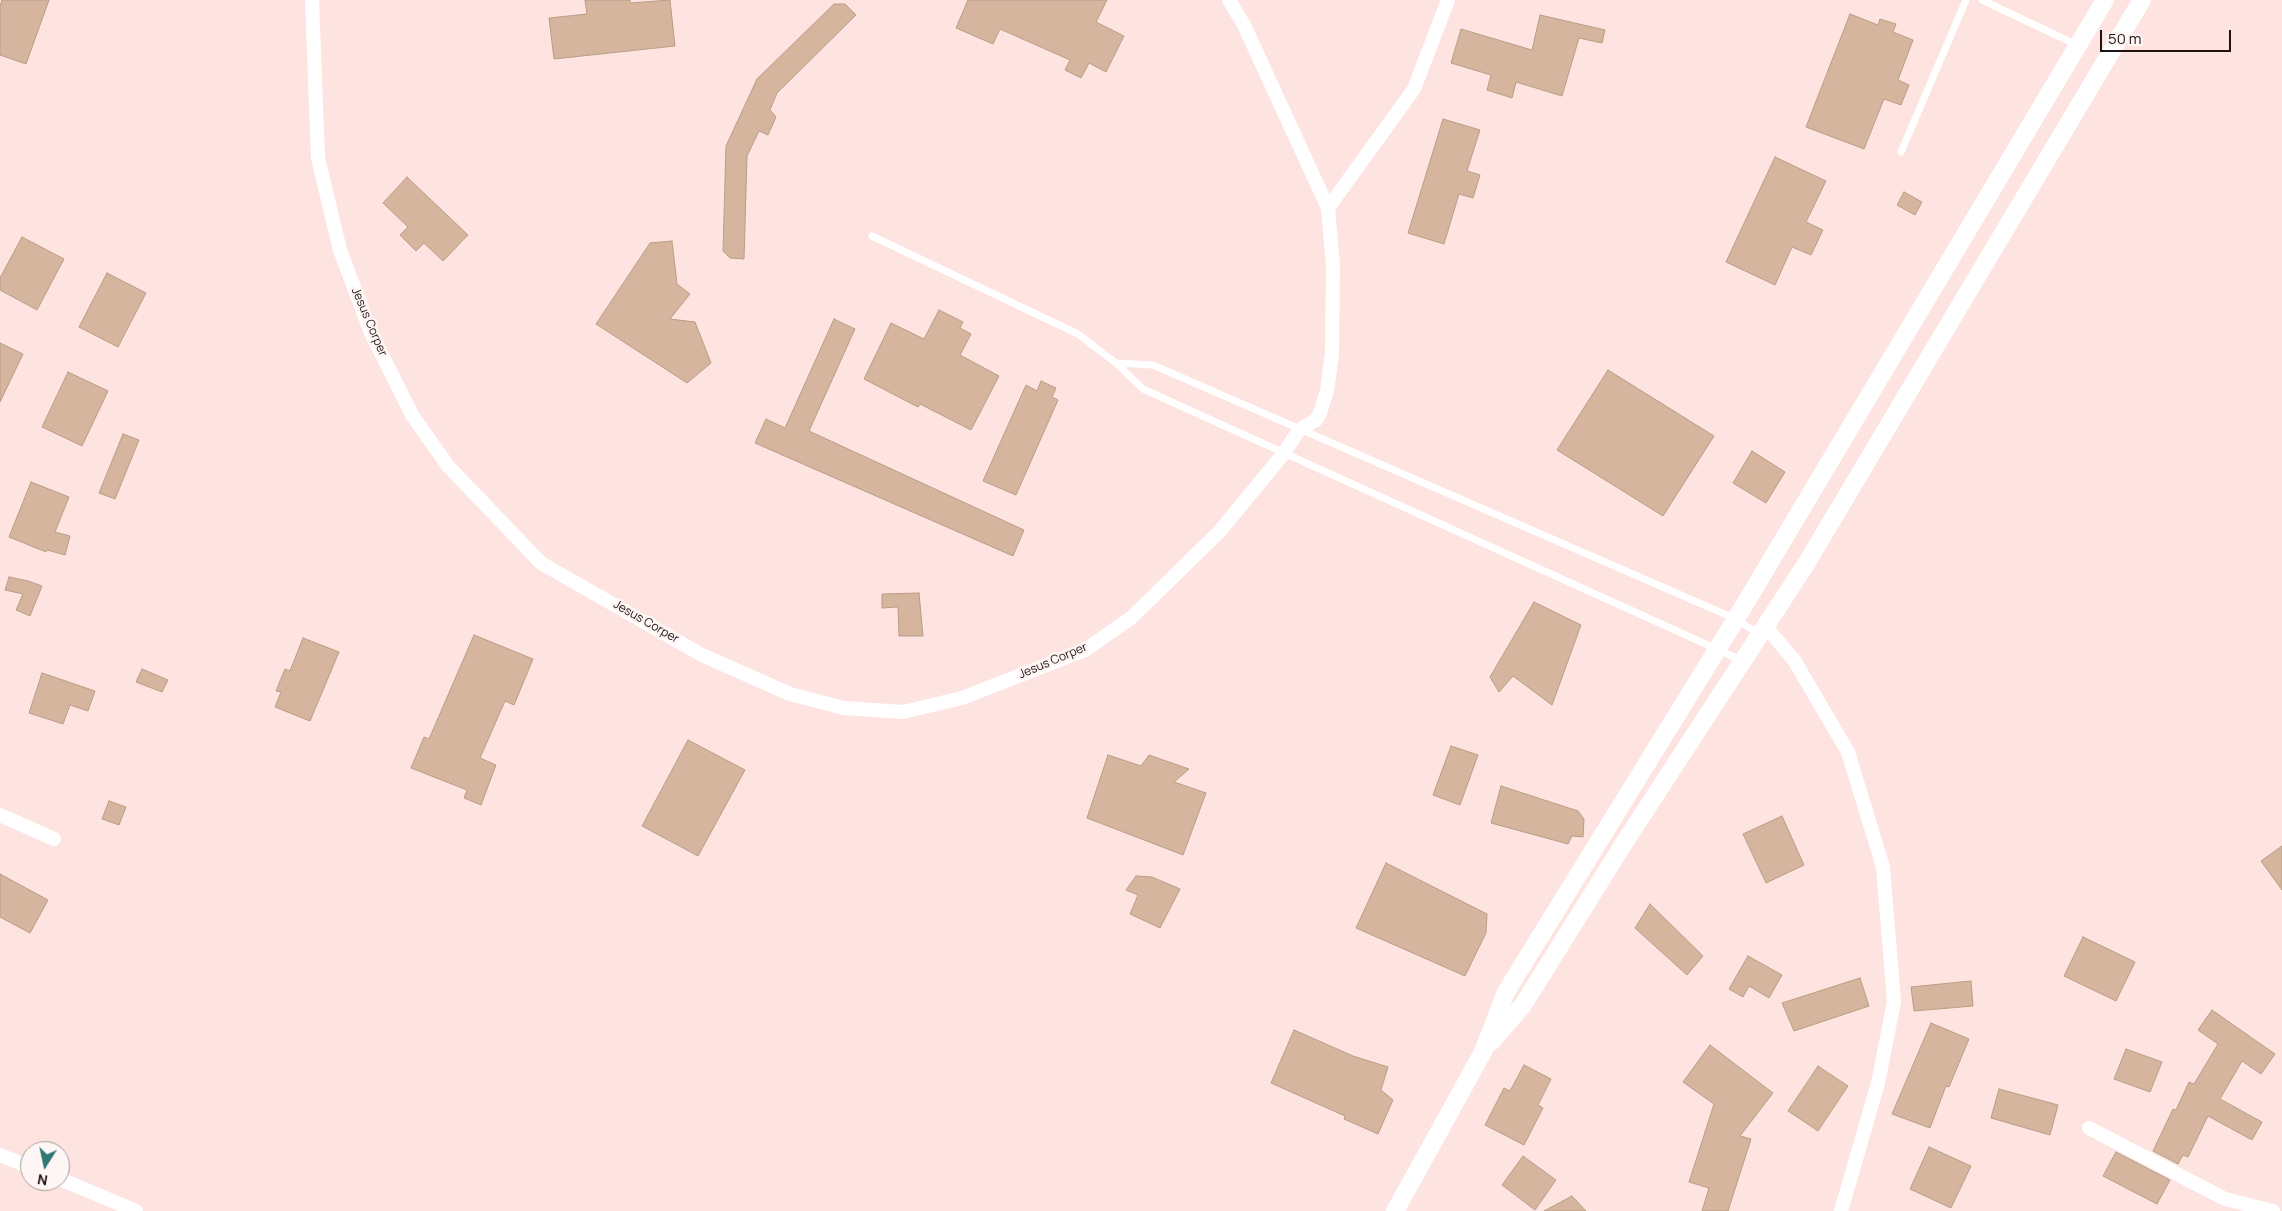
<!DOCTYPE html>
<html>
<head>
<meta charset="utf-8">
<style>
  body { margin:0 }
  #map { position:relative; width:2282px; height:1211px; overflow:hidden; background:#fee4e1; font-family:Manrope,sans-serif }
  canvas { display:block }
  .north { position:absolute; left:20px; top:1141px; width:50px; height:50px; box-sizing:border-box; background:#fef6f5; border:1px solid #a59b9a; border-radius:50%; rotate:190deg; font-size:14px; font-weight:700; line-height:20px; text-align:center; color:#201211 }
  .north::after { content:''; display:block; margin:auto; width:18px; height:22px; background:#2e7777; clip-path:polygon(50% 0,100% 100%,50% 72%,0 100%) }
  .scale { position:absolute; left:2100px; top:30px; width:131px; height:22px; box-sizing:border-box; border:2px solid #201211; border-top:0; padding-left:6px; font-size:15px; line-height:18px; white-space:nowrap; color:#201211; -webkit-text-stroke:4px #fef6f5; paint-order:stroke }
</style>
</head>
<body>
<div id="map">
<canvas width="2282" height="1211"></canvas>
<div class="north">N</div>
<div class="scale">50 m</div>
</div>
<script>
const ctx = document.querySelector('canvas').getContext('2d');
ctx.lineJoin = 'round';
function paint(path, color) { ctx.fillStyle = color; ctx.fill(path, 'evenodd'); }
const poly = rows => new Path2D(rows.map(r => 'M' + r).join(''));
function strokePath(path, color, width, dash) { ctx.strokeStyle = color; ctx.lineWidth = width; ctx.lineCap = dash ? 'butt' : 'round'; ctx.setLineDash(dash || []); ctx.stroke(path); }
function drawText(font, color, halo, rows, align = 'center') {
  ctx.font = font + ' Manrope,sans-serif'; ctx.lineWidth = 5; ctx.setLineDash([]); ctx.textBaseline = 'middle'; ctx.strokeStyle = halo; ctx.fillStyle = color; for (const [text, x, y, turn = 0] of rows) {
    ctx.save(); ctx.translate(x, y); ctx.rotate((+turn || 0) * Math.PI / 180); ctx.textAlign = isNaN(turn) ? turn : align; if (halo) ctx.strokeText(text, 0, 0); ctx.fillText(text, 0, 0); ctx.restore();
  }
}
const building = poly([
  [2,0,49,0,26,64,0,55,0,6,2,0],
  [585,0,630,0,630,3,670,0,675,46,554,59,549,18,587,14,585,0],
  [968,0,1107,0,1096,22,1124,36,1106,72,1089,63,1081,78,1065,70,1070,60,1000,29,993,44,956,28,968,0],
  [834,4,845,4,856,15,777,93,770,110,776,117,768,135,759,131,747,156,744,259,730,258,723,251,726,146,757,79,834,4],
  [1850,14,1878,25,1880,19,1896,24,1893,32,1913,40,1898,80,1909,85,1901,105,1884,99,1864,149,1806,127,1850,14],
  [1540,15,1605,30,1602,43,1579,38,1562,96,1516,82,1512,98,1487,90,1491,75,1451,63,1461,29,1532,50,1540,15],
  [1443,119,1480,130,1467,171,1480,175,1473,198,1459,194,1444,244,1408,233,1443,119],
  [1775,157,1826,181,1806,222,1823,230,1811,255,1792,247,1775,285,1726,262,1775,157],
  [407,177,468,235,443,261,424,243,416,251,400,235,408,227,383,203,407,177],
  [1904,192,1922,202,1915,215,1897,205,1904,192],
  [22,237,64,259,37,310,0,290,0,278,22,237],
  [672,241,677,284,690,294,670,319,695,322,711,363,687,383,596,324,650,243,672,241],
  [107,273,146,293,118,347,79,327,107,273],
  [939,310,963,322,960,328,971,334,960,355,999,376,971,430,920,404,918,407,864,379,891,323,924,339,939,310],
  [834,319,855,329,809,431,1024,530,1013,556,755,443,766,419,785,428,834,319],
  [0,343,23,354,0,402,0,343],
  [1608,370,1714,436,1663,516,1557,450,1608,370],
  [68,372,108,391,82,446,42,427,68,372],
  [1041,381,1056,388,1052,397,1058,400,1016,495,983,481,1026,385,1037,391,1041,381],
  [123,434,139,440,115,499,99,493,123,434],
  [1752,451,1785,472,1766,503,1733,483,1752,451],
  [31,482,69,497,55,532,70,536,65,555,47,550,46,552,9,537,31,482],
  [9,577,28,581,42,586,30,616,16,610,23,594,5,590,9,577],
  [919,593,923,636,899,636,898,607,882,608,882,594,919,593],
  [1534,602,1581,625,1552,705,1513,676,1499,692,1490,677,1534,602],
  [474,635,533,659,514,705,505,701,480,758,496,765,481,805,464,798,467,790,411,768,424,737,429,739,474,635],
  [303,638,339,652,310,721,275,707,281,692,276,691,285,669,290,671,303,638],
  [142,669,168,680,162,692,136,682,142,669],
  [42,673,95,691,88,711,70,705,63,724,29,713,42,673],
  [688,740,745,770,698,856,642,826,688,740],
  [1451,746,1478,755,1460,805,1433,795,1451,746],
  [1108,755,1141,766,1149,755,1189,769,1174,782,1206,793,1183,855,1087,818,1108,755],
  [1501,786,1578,811,1584,819,1583,837,1572,836,1568,844,1491,823,1501,786],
  [109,801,126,807,119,825,102,819,109,801],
  [1782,816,1804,865,1766,883,1743,834,1782,816],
  [2282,846,2282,890,2261,861,2282,846],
  [1386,863,1487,914,1486,933,1465,976,1356,928,1386,863],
  [0,874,48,900,30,933,0,917,0,874],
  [1136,876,1152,877,1180,889,1160,928,1130,914,1138,895,1126,890,1136,876],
  [1650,904,1703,956,1687,975,1635,928,1650,904],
  [2083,937,2135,962,2116,1001,2064,976,2083,937],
  [1748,956,1782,975,1769,998,1749,986,1743,997,1729,989,1748,956],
  [1860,978,1869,1006,1794,1031,1782,1003,1860,978],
  [1971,981,1973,1006,1914,1011,1911,987,1971,981],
  [2212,1010,2275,1054,2261,1074,2242,1061,2220,1099,2262,1122,2252,1140,2208,1116,2188,1157,2183,1155,2178,1164,2153,1151,2173,1109,2176,1110,2189,1082,2194,1084,2218,1044,2198,1030,2212,1010],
  [1931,1023,1969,1039,1949,1087,1946,1086,1930,1128,1892,1114,1931,1023],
  [1294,1030,1353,1056,1388,1067,1381,1090,1393,1100,1378,1134,1344,1119,1345,1116,1271,1083,1294,1030],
  [1710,1045,1773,1093,1740,1136,1751,1139,1728,1211,1702,1211,1709,1188,1689,1182,1714,1104,1683,1082,1710,1045],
  [2126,1049,2162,1062,2150,1092,2114,1079,2126,1049],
  [1524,1065,1551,1079,1538,1105,1543,1108,1524,1145,1485,1125,1504,1088,1510,1091,1524,1065],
  [1818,1066,1848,1086,1818,1131,1788,1111,1818,1066],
  [1999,1089,2058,1105,2050,1135,1991,1118,1999,1089],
  [1929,1147,1971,1166,1951,1208,1910,1189,1929,1147],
  [2116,1152,2170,1180,2157,1204,2103,1176,2116,1152],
  [1523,1156,1556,1180,1535,1210,1502,1185,1523,1156],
  [1572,1196,1586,1211,1544,1211,1572,1196]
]);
const service = poly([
  [1982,0,2077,45],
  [1901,152,1966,0],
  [872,236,1078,334,1116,363,1143,389,1743,661],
  [1116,363,1153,365,1736,619,1760,635]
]);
const minor = poly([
  [312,0,318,158,340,250,371,333,412,415,448,466,541,563,702,655,790,694,844,708,903,712,962,698,1085,650,1131,618,1220,531,1284,453,1299,430,1316,420,1320,413,1327,391,1332,353,1333,265,1328,208,1244,25,1229,0],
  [1328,208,1414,89,1448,0],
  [1766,627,1794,660,1848,752,1883,867,1894,1002,1878,1083,1841,1211],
  [0,815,54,839],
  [2089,1128,2225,1199,2273,1211],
  [0,1155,30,1167],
  [60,1179,136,1211]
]);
const tertiary = poly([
  [1491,1042,1523,1005,1626,840,1806,564,2142,0],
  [1395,1211,1483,1052,1506,992,1736,619,2105,0]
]);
const streetNames = [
  ["Jesus Corper",369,322,67],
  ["Jesus Corper",646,622,30],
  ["Jesus Corper",1053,661,-23]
];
paint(building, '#d5b59e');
strokePath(building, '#ba9c85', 1);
strokePath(service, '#fff', 7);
strokePath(minor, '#fff', 14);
strokePath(tertiary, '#fff', 18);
drawText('12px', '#201211', '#fef6f5', streetNames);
</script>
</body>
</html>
